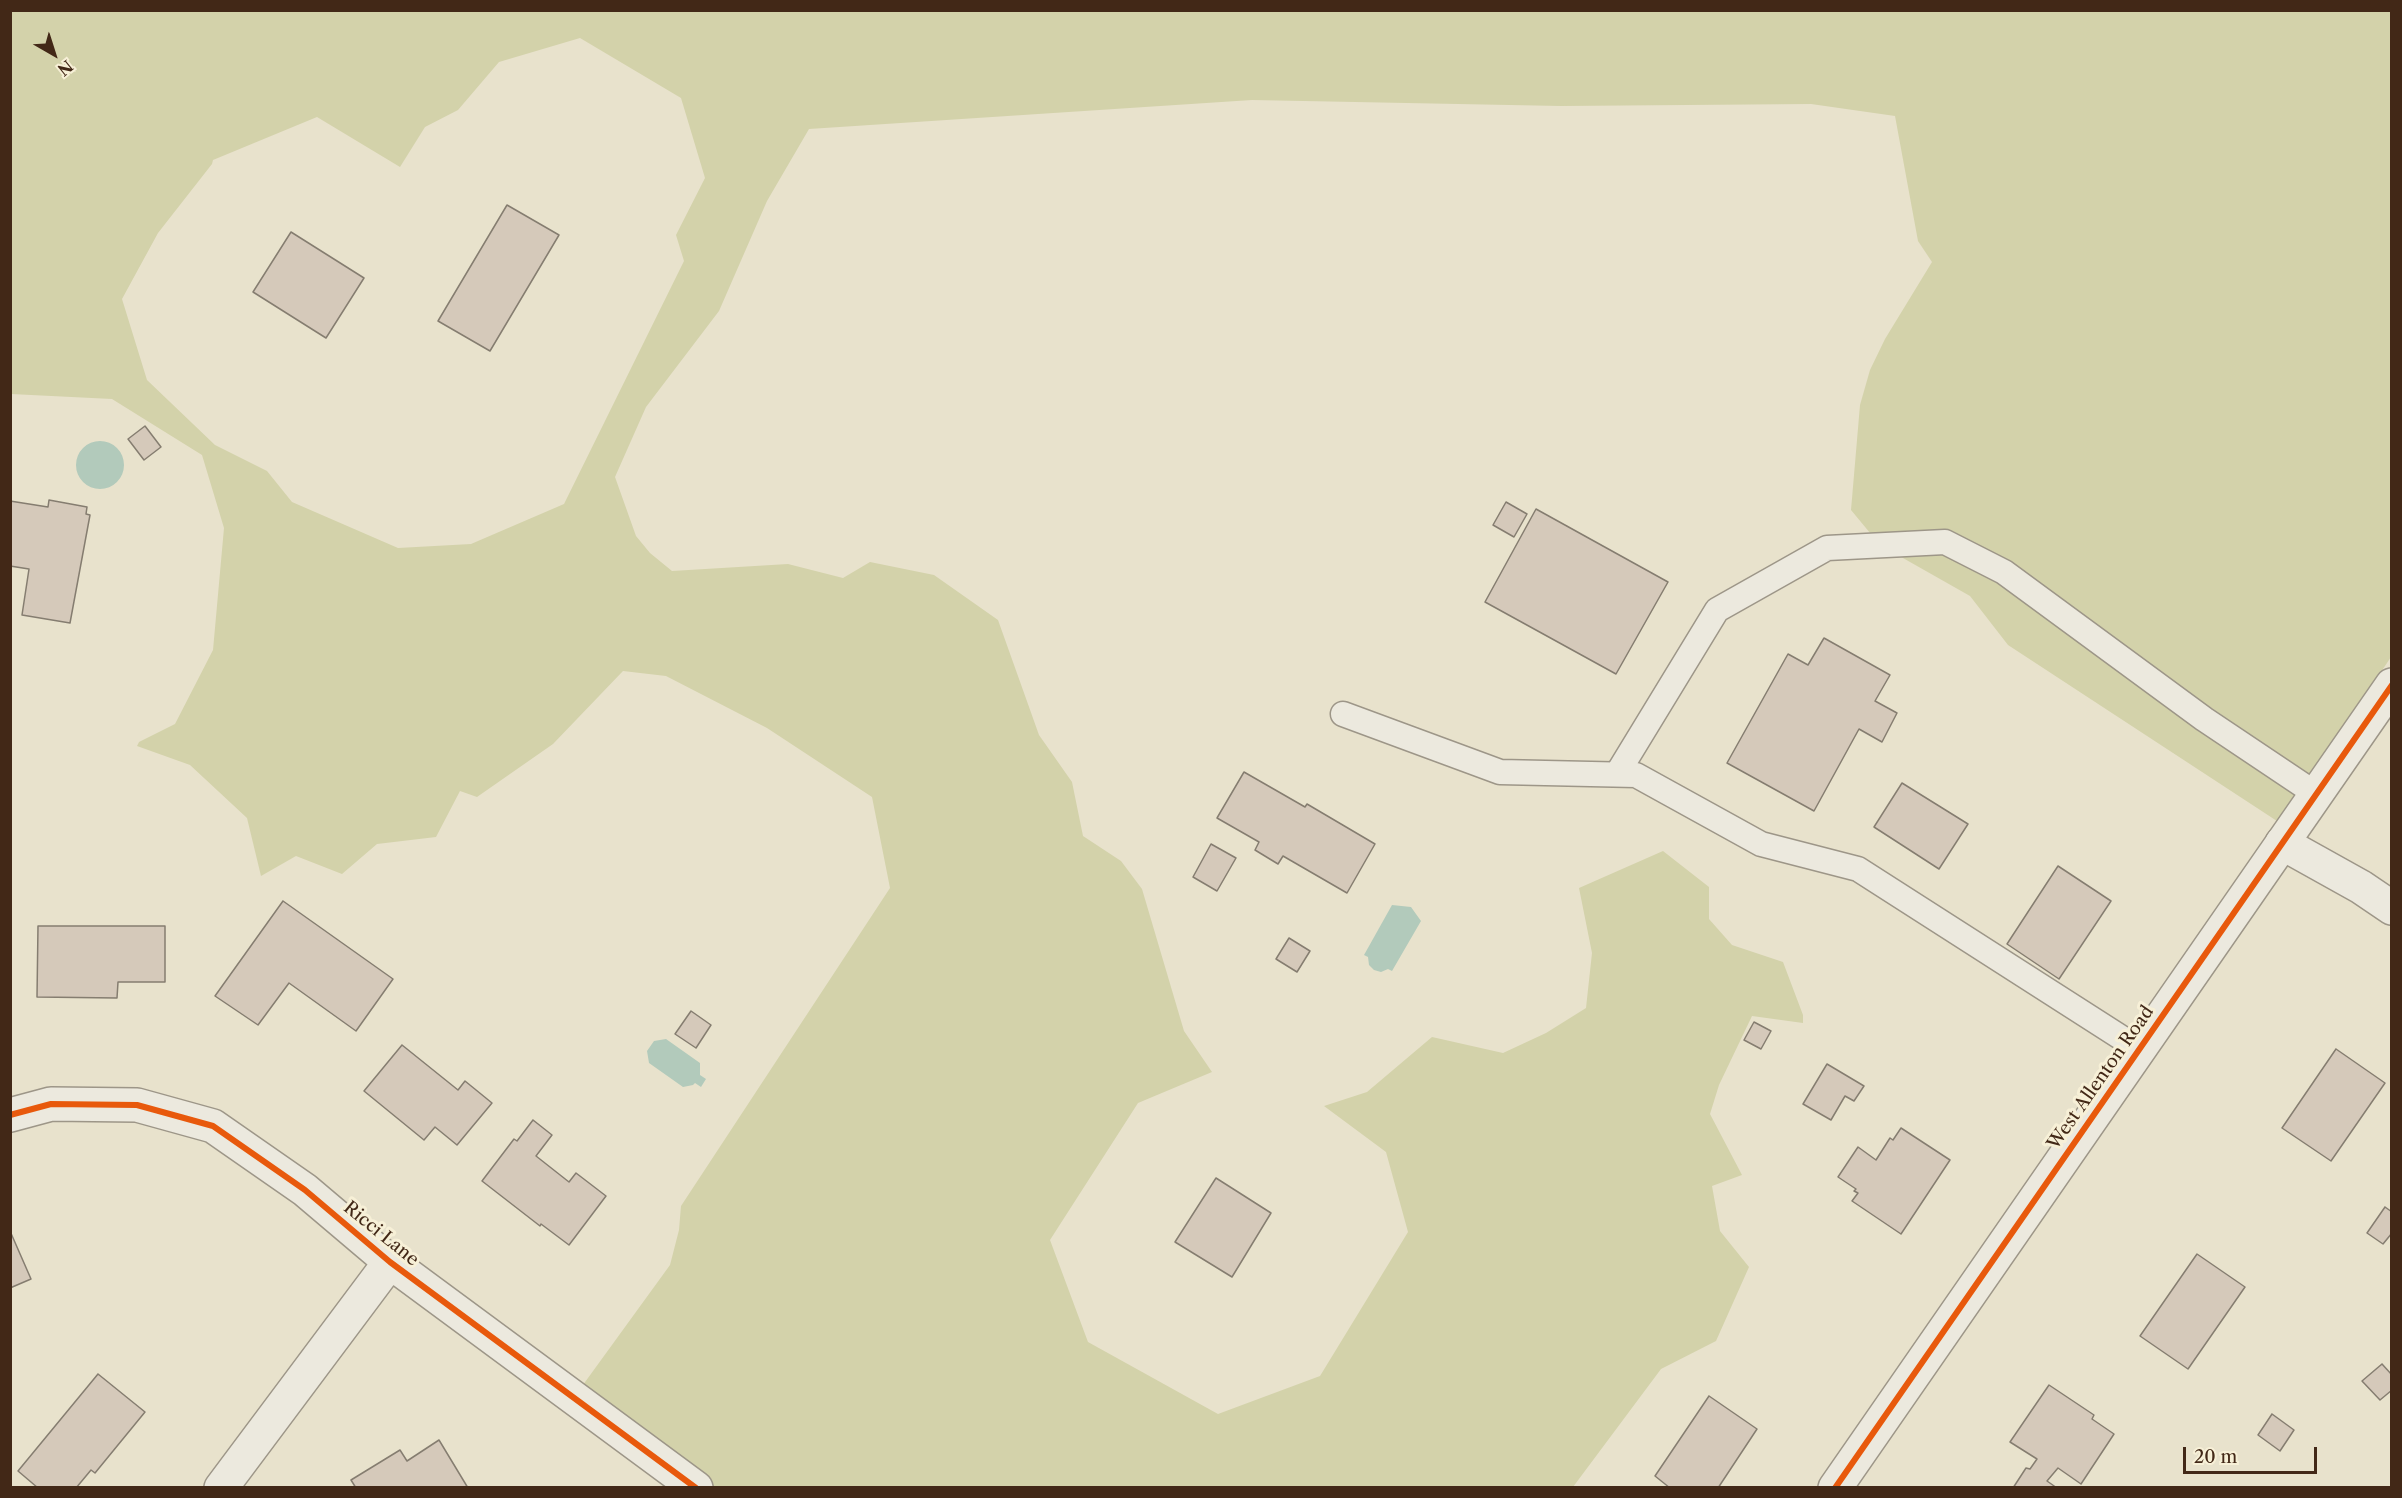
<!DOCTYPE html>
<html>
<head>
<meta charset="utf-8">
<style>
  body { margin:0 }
  #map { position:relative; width:2402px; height:1498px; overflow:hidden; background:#e8e2cc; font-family:"Libre Caslon Text",serif }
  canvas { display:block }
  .frame { position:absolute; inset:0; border:12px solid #422817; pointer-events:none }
  .north { position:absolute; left:24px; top:24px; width:60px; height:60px; -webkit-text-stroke:4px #f7f0d7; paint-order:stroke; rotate:141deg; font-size:16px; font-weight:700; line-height:24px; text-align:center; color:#422817 }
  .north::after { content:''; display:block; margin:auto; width:21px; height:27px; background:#422817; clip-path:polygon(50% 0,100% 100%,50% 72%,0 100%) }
  .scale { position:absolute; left:2183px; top:1447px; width:134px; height:27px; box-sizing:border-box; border:3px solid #422817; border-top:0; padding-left:8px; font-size:18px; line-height:21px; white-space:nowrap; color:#422817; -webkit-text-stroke:4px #f7f0d7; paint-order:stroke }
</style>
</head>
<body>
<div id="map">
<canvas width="2402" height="1498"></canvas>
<div class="frame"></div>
<div class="north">N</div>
<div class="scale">20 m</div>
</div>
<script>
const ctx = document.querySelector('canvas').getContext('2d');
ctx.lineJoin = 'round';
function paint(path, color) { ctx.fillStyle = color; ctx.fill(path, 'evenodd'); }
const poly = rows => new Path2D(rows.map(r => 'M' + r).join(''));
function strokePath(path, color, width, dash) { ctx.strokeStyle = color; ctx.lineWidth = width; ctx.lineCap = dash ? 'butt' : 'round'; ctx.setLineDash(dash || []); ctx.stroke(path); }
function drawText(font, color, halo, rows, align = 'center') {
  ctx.font = font + ' "Libre Caslon Text",serif'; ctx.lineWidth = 6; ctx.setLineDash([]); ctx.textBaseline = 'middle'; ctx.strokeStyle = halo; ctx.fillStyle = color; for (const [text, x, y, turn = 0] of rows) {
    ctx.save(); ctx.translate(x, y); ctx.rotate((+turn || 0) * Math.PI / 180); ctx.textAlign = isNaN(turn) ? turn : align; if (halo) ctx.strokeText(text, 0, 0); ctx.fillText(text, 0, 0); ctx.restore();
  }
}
const green = poly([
  [10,11,2391,11,2391,657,2280,823,2008,645,1970,596,1880,545,1851,510,1860,405,1870,370,1885,339,1932,262,1918,241,1895,116,1811,104,1561,106,1252,100,809,129,767,201,719,311,646,407,615,477,636,536,650,553,672,571,788,564,843,578,870,562,934,575,998,620,1039,735,1072,782,1083,836,1121,861,1142,889,1184,1031,1212,1072,1138,1103,1050,1240,1088,1342,1218,1414,1320,1376,1408,1232,1386,1152,1324,1106,1367,1092,1432,1037,1503,1053,1546,1033,1586,1008,1592,953,1579,888,1663,851,1709,887,1709,919,1732,945,1783,962,1803,1015,1803,1023,1752,1016,1719,1085,1710,1114,1742,1175,1712,1186,1720,1231,1749,1267,1716,1341,1661,1369,1573,1487,698,1487,580,1389,670,1265,679,1230,681,1206,890,888,872,797,767,728,666,676,623,671,553,744,477,797,460,791,436,837,377,844,342,874,296,856,261,876,247,818,190,765,137,746,139,742,175,724,213,650,224,528,202,455,112,399,11,394],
  [580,38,681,98,705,178,676,235,684,261,564,504,471,544,398,548,292,502,267,471,215,445,147,380,122,299,158,233,212,164,213,160,317,117,400,167,425,127,458,110,499,62]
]);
const water = poly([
  '76 465a24 24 0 1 1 48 0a24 24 0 1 1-48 0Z',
  [1392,905,1411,907,1421,921,1392,971,1388,969,1381,972,1374,970,1369,965,1368,957,1364,955],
  [666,1039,700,1063,700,1075,706,1079,701,1087,695,1083,693,1085,683,1087,649,1063,647,1051,654,1041]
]);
const building = poly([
  [507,205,559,235,490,351,438,321,507,205],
  [291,232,364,278,326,338,253,292,291,232],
  [145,426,161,447,144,460,128,439,145,426],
  [49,500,87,507,86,514,90,515,70,623,22,615,29,569,10,566,10,501,48,507,49,500],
  [1506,502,1527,514,1514,537,1493,525,1506,502],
  [1536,509,1668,582,1616,674,1485,602,1536,509],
  [1824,638,1890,675,1875,701,1897,713,1882,742,1859,729,1814,811,1727,763,1788,654,1808,665,1824,638],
  [1244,772,1305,807,1307,804,1375,844,1347,893,1283,856,1278,864,1255,850,1259,842,1217,818,1244,772],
  [1902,783,1968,824,1939,869,1874,827,1902,783],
  [1211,844,1236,858,1217,891,1193,877,1211,844],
  [2058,866,2111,901,2059,979,2007,944,2058,866],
  [283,901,393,979,356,1031,289,983,258,1025,215,996,283,901],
  [38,926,165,926,165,982,118,982,117,998,37,997,38,926],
  [1289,938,1310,951,1297,972,1276,959,1289,938],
  [691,1011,711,1025,696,1048,675,1034,691,1011],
  [1754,1022,1771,1031,1761,1049,1744,1040,1754,1022],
  [402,1045,458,1090,465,1081,492,1103,457,1145,435,1127,424,1140,364,1091,402,1045],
  [2336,1049,2385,1083,2331,1161,2282,1128,2336,1049],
  [1827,1064,1864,1086,1854,1101,1845,1096,1831,1120,1803,1104,1827,1064],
  [533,1120,552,1135,536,1156,569,1182,576,1173,606,1196,569,1245,541,1224,540,1226,482,1181,514,1139,517,1141,533,1120],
  [1901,1128,1950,1160,1901,1234,1852,1201,1858,1193,1854,1191,1856,1189,1838,1177,1858,1147,1876,1160,1890,1138,1893,1140,1901,1128],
  [1216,1178,1271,1213,1232,1277,1175,1242,1216,1178],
  [2385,1207,2392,1212,2392,1233,2383,1244,2367,1233,2385,1207],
  [10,1231,31,1279,10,1288,10,1231],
  [2197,1254,2245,1287,2188,1369,2140,1336,2197,1254],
  [2382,1364,2392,1375,2392,1390,2380,1400,2362,1381,2382,1364],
  [98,1374,145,1412,95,1473,91,1470,76,1488,38,1488,18,1471,98,1374],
  [2049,1385,2094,1415,2092,1419,2114,1434,2081,1484,2058,1468,2047,1481,2057,1488,2013,1488,2026,1468,2030,1469,2037,1459,2010,1442,2049,1385],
  [1709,1396,1757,1429,1718,1488,1670,1488,1655,1476,1709,1396],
  [2272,1414,2294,1430,2280,1451,2258,1435,2272,1414],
  [439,1440,468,1488,356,1488,351,1480,400,1450,407,1461,439,1440]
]);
const service = poly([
  [1343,714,1500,772,1636,775,1761,844,1858,869,2139,1049],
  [1617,774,1717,610,1827,548,1945,542,2004,572,2204,719,2316,794]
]);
const minor = poly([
  [2282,843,2361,887,2392,908],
  [10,1115,51,1104,137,1105,213,1126,305,1190,390,1262,696,1488],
  [221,1488,390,1262]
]);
const tertiary = poly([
  [1835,1488,2392,685]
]);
const cycleway = poly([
  [10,1115,51,1104,137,1105,213,1126,305,1190,390,1262,696,1488],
  [1835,1488,2392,685]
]);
const streetNames = [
  ["West Allenton Road",2101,1078,-55],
  ["Ricci Lane",381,1234,39]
];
paint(green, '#d3d2aa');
paint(water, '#b2cabb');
paint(building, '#d5c9ba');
strokePath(building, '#857d70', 1.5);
strokePath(service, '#9d9688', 27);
strokePath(minor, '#9d9688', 36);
strokePath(tertiary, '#9d9688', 36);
strokePath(service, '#ece9de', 24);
strokePath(minor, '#ece9de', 33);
strokePath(tertiary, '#ece9de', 33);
strokePath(cycleway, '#e8590c', 6);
drawText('18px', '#422817', '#f7f0d7', streetNames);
</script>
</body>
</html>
